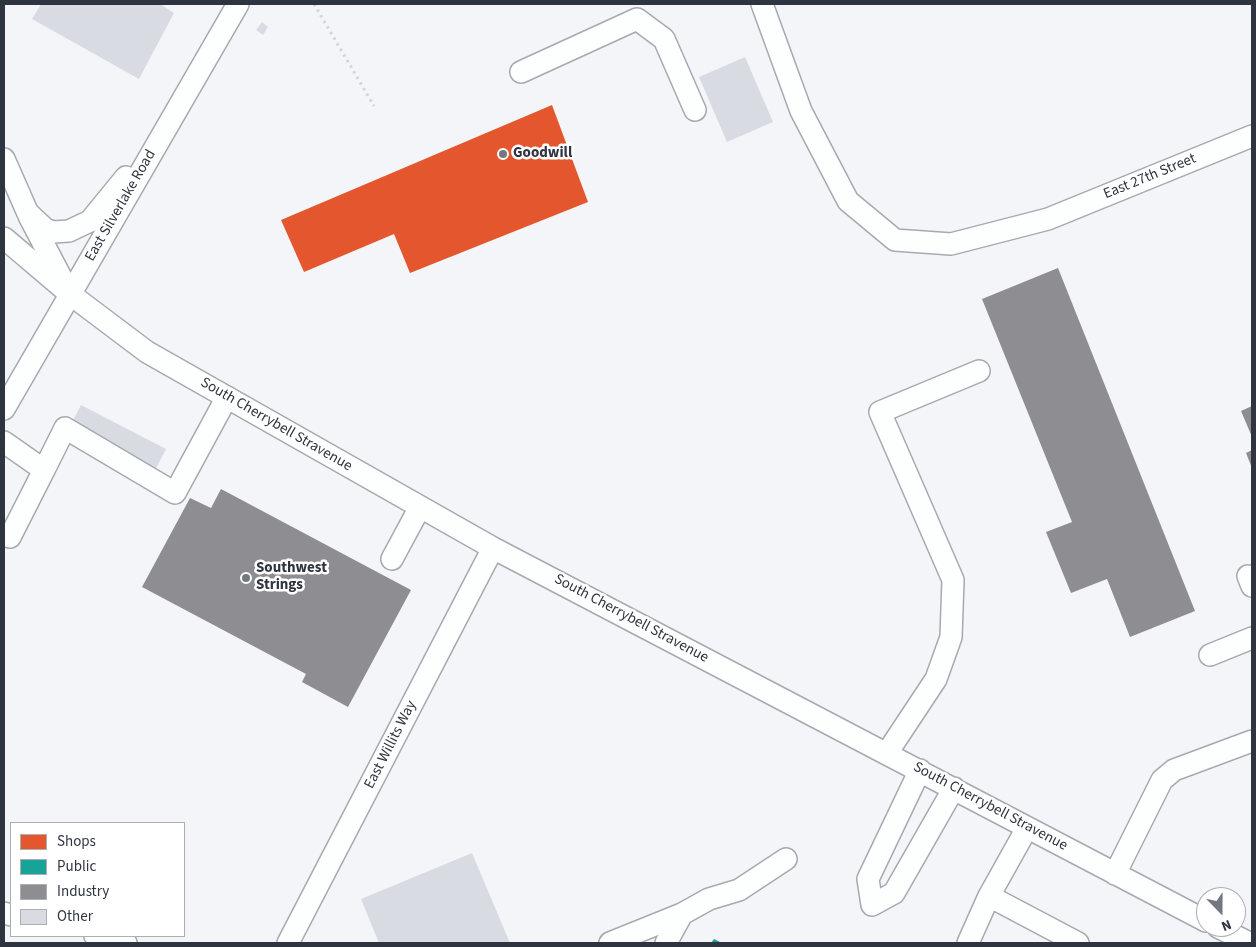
<!DOCTYPE html>
<html>
<head>
<meta charset="utf-8">
<style>
  body { margin:0 }
  #map { position:relative; width:1256px; height:947px; overflow:hidden; background:#f3f5f8; font-family:"Source Sans 3",sans-serif }
  canvas { display:block }
  .frame { position:absolute; inset:0; border:5px solid #2e3540; pointer-events:none }
  .legend { position:absolute; left:10px; top:822px; width:175px; height:115px; box-sizing:border-box; background:#fff; border:1px solid #abaeb3; margin:0; padding:6px 9px; list-style:none; font-size:15px; color:#2e3540 }
  .legend li { display:flex; align-items:center; gap:10px; height:25px }
  .legend b { width:25px; border:1px solid #abaeb3 }
  .north { position:absolute; left:1196px; top:887px; width:50px; height:50px; box-sizing:border-box; background:#fff; border:1px solid #abaeb3; border-radius:50%; rotate:158deg; font-size:14px; font-weight:700; line-height:20px; text-align:center; color:#2e3540 }
  .north::after { content:''; display:block; margin:auto; width:18px; height:22px; background:#737880; clip-path:polygon(50% 0,100% 100%,50% 72%,0 100%) }
</style>
</head>
<body>
<div id="map">
<canvas width="1256" height="947"></canvas>
<div class="frame"></div>
<ul class="legend">
<li><b style="height:14px;background:#e4572e"></b>Shops</li>
<li><b style="height:14px;background:#17a398"></b>Public</li>
<li><b style="height:14px;background:#8d8d92"></b>Industry</li>
<li><b style="height:14px;background:#d8dce2"></b>Other</li>
</ul>
<div class="north">N</div>
</div>
<script>
const ctx = document.querySelector('canvas').getContext('2d');
ctx.lineJoin = 'round';
function paint(path, color) { ctx.fillStyle = color; ctx.fill(path, 'evenodd'); }
const poly = rows => new Path2D(rows.map(r => 'M' + r).join(''));
function strokePath(path, color, width, dash) { ctx.strokeStyle = color; ctx.lineWidth = width; ctx.lineCap = dash ? 'butt' : 'round'; ctx.setLineDash(dash || []); ctx.stroke(path); }
function drawText(font, color, halo, rows, align = 'center') {
  ctx.font = font + ' "Source Sans 3",sans-serif'; ctx.lineWidth = 5; ctx.setLineDash([]); ctx.textBaseline = 'middle'; ctx.strokeStyle = halo; ctx.fillStyle = color; for (const [text, x, y, turn = 0] of rows) {
    ctx.save(); ctx.translate(x, y); ctx.rotate((+turn || 0) * Math.PI / 180); ctx.textAlign = isNaN(turn) ? turn : align; if (halo) ctx.strokeText(text, 0, 0); ctx.fillText(text, 0, 0); ctx.restore();
  }
}
const shops = poly([
  [552,105,588,202,410,273,394,234,304,272,281,220]
]);
const public = poly([
  [714,939,722,943,711,943]
]);
const industry = poly([
  [1058,268,1195,611,1130,637,1107,579,1071,593,1046,532,1072,522,982,299],
  [1252,406,1252,437,1241,411],
  [1252,450,1252,468,1246,453],
  [221,489,411,590,348,707,302,682,306,674,142,587,190,498,211,508]
]);
const building = poly([
  [41,4,160,4,174,13,139,79,32,19],
  [262,22,268,27,263,35,256,30],
  [745,57,773,122,727,142,699,77],
  [81,405,166,449,148,484,63,439],
  [472,853,510,943,379,943,361,899]
]);
const path = poly([
  [314,4,374,106]
]);
const minor = poly([
  [762,4,801,111,848,201,895,240,951,244,1048,219,1252,136],
  [521,72,637,19,664,39,695,110],
  [4,159,30,218,64,283],
  [28,213,45,229,53,232,69,231,90,221,126,177],
  [4,238,70,294,147,352,493,548,1206,921],
  [4,409,238,4],
  [4,442,44,470,65,428,175,493,227,397],
  [4,534,10,537,44,470],
  [392,559,420,507],
  [1248,576,1252,586],
  [1210,655,1252,638],
  [887,753,936,679,951,637,953,580,880,412,979,371],
  [920,770,868,879,872,905,894,893,954,788],
  [1027,828,989,896,1078,943],
  [1115,874,1162,780,1174,770,1252,741],
  [4,913,11,915],
  [1218,927,1249,943],
  [95,936,126,943],
  [288,943,493,548],
  [610,943,682,914],
  [666,943,682,914,709,899,739,890,786,859],
  [968,943,989,896]
]);
const markers = [
  [503,154,5,"#737880"],
  [246,578,5,"#737880"]
];
const poiNames = [
  ["Goodwill",513,154],
  ["Southwest",256,569],
  ["Strings",256,586]
];
const streetNames = [
  ["East 27th Street",1150,177,-22],
  ["East Silverlake Road",121,206,-60],
  ["South Cherrybell Stravenue",276,425,30],
  ["South Cherrybell Stravenue",631,619,28],
  ["East Willits Way",391,745,-63],
  ["South Cherrybell Stravenue",990,807,28]
];
paint(shops, '#e4572e');
paint(public, '#17a398');
paint(industry, '#8d8d92');
paint(building, '#d8dce2');
strokePath(minor, '#a6aab0', 24);
strokePath(path, '#d3d5d7', 3, [2.5, 4]);
strokePath(minor, '#fdfefe', 21);
for (const [x, y, r, color] of markers) { const dot = new Path2D(); dot.arc(x, y, r, 0, 2 * Math.PI); ctx.fillStyle = color; ctx.fill(dot); strokePath(dot, '#fff', 2); }
drawText('bold 15px', '#2e3540', '#fff', poiNames, 'left');
drawText('15px', '#2e3540', '#fff', streetNames);
</script>
</body>
</html>
